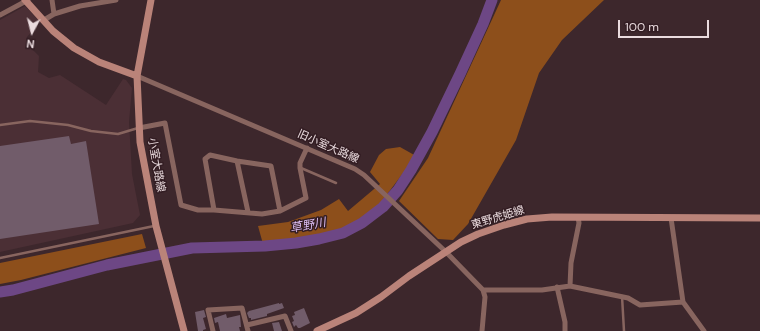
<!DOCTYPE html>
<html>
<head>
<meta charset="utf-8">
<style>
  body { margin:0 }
  #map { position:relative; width:760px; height:331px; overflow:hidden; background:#3d272c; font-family:"DM Sans",sans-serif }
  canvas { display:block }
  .north { position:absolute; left:12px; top:12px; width:40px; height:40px; -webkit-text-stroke:3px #331d23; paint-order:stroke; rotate:187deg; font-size:11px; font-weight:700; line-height:16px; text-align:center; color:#eadbde }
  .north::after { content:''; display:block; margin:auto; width:14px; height:18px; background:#eadbde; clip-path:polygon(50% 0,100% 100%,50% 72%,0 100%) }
  .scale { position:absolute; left:618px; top:20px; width:91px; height:18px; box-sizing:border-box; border:2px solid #eadbde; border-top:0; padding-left:5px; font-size:12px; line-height:14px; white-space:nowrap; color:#eadbde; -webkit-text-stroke:3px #331d23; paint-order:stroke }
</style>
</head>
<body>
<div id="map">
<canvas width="760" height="331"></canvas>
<div class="north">N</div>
<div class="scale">100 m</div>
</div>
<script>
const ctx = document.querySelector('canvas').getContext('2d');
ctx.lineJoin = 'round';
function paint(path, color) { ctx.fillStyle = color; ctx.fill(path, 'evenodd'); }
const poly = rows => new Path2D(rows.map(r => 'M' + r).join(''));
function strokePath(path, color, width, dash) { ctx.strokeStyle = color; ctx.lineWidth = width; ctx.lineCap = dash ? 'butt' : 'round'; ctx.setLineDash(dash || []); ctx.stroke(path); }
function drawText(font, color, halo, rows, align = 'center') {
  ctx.font = font + ' "DM Sans","Noto Sans JP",sans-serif'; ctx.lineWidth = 3; ctx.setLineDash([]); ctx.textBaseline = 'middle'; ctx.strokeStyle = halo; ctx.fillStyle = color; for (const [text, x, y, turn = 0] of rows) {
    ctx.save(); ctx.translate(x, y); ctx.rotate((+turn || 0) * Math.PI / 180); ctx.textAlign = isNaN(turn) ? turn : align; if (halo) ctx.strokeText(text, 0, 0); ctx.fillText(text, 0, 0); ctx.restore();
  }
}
const built = poly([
  [25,6,40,22,27,37,26,43,39,56,38,72,49,78,60,75,106,105,123,79,126,80,132,88,129,122,132,174,140,215,133,223,0,252,0,20]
]);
const forest = poly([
  [501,0,604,0,562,40,539,73,516,140,468,224,453,240,438,239,399,201,428,158],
  [400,147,416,156,379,205,348,227,313,238,263,244,258,226,288,222,321,210,339,199,348,211,380,184,370,172,379,155,386,149],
  [142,234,146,248,21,280,0,284,0,263]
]);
const river = poly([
  [0,292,13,290,107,265,192,248,265,246,296,243,319,239,343,233,362,223,383,207,398,190,411,170,432,132,460,74,483,24,492,0]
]);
const building = poly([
  [69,136,71,144,86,141,99,224,0,239,0,146],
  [279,303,279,304,282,303,284,308,267,314,267,316,251,320,251,318,249,318,247,313,249,311],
  [304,308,310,323,300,328,298,328,296,325,294,327,292,322,294,321,292,316,295,315,294,312],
  [204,310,206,317,203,318,206,329,203,330,203,331,198,331,195,312],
  [226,314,227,318,240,315,241,327,239,327,240,331,220,331,218,322,215,323,214,318],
  [279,322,282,331,274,331,272,323]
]);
const lane = poly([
  [0,125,30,121,68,125,91,131,118,134,138,128],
  [301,168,336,183],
  [0,258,154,226],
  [622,296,624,331]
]);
const street = poly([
  [52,0,54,14],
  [0,15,28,0],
  [44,20,54,14,80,6,116,0],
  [137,76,355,169,364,175,446,252,483,290,485,297,482,331],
  [139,128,165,123,181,205,198,210,214,210,262,214,280,211,306,198,300,168,300,163,307,148],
  [237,161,248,212],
  [214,210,205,159,210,155,237,161,271,166,280,211],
  [671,218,683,302,704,331],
  [570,286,571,263,579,223,578,217],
  [557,287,565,322,565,331],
  [483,290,542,290,570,286,628,298,640,305,683,302],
  [247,325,285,316,291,331],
  [213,331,208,310,242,308,248,331]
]);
const secondary = poly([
  [25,0,53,31,74,48,99,62,137,76],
  [151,0,137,76,140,142,156,226,184,331],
  [317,331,356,313,381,297,409,276,461,242,478,234,504,225,527,219,552,217,760,218]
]);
const streetNames = [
  ["旧小室大路線",328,147,24],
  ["小室大路線",156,165,80],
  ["東野虎姫線",498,218,-17]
];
const waterNames = [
  ["草野川",308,226,-10]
];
paint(built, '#4b2f35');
paint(forest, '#8d4f1b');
strokePath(river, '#6d4785', 11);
paint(building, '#715c6a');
strokePath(lane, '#88655f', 2.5);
strokePath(street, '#88655f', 5);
strokePath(secondary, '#ba8379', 7);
drawText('11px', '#eadbde', '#331d23', streetNames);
drawText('italic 12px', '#ddbef3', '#331d23', waterNames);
</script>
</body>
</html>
